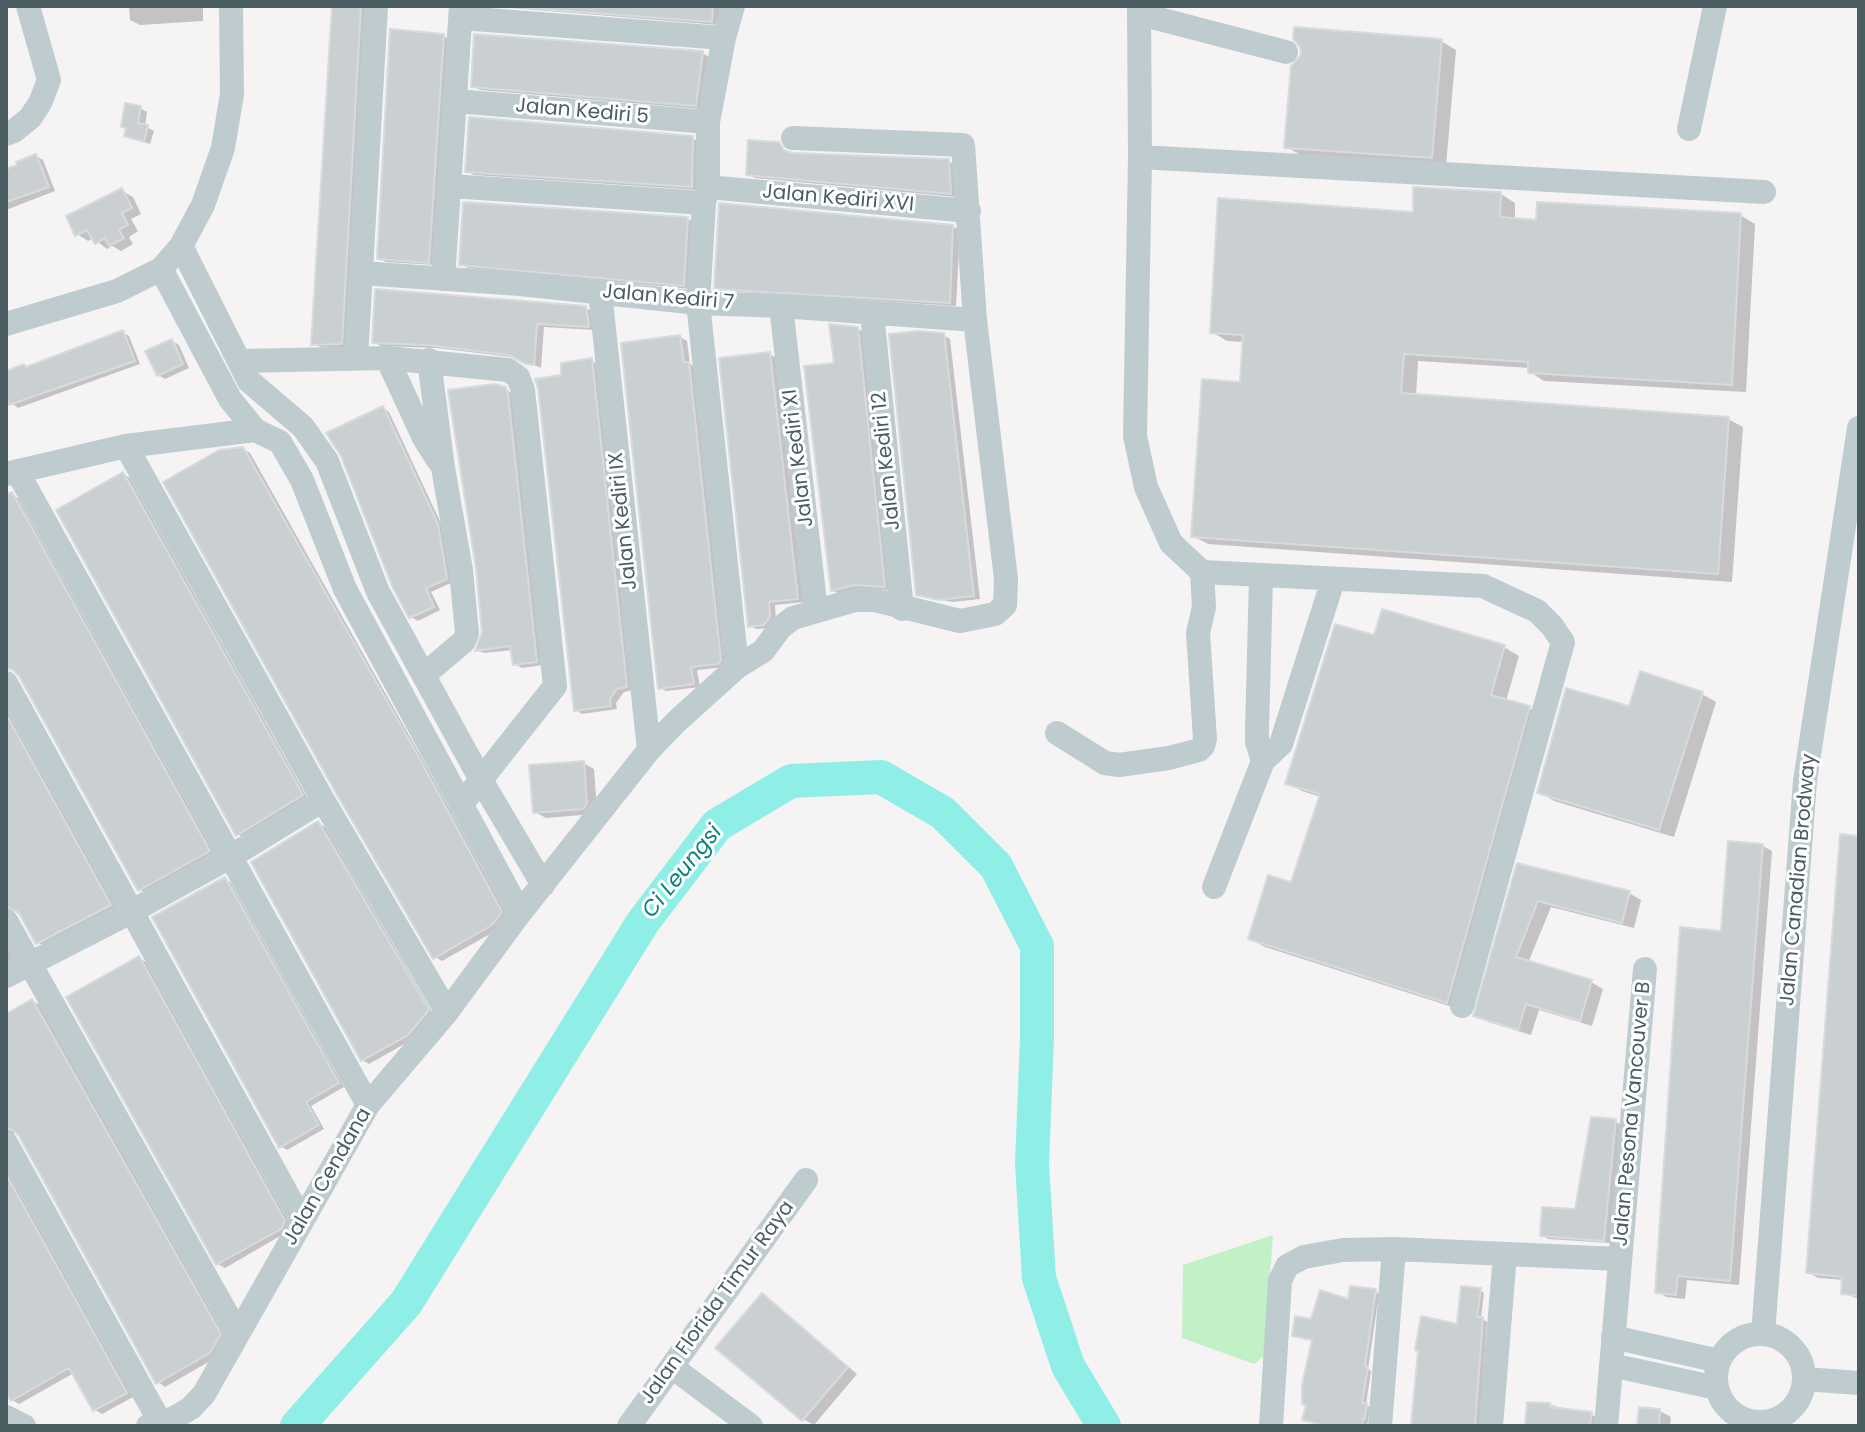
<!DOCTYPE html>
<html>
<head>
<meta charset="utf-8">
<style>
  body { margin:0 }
  #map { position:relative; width:1865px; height:1432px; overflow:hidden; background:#f5f3f3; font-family:Poppins,sans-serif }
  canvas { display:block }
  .frame { position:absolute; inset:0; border:8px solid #4a5d61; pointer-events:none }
</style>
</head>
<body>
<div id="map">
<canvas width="1865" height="1432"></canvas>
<div class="frame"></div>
</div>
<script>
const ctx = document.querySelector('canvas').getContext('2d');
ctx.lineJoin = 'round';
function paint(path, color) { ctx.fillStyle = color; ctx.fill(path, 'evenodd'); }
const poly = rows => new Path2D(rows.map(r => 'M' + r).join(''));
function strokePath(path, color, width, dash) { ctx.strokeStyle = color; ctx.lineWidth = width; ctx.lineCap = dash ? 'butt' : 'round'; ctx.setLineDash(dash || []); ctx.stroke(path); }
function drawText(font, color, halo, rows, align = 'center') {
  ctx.font = font + ' Poppins,sans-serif'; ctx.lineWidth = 6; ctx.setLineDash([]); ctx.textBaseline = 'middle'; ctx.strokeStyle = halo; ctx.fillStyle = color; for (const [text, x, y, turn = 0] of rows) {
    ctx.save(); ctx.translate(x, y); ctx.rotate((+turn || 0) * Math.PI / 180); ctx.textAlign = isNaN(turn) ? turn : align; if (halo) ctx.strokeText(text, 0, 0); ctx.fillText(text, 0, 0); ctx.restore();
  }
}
const green = poly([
  [1273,1235,1264,1356,1254,1364,1182,1338,1183,1265]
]);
const shadow = poly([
  [129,6,203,6,203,21,140,25,130,20],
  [333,6,369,6,348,347,320,347,313,343],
  [487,6,720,6,719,25],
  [444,36,450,40,435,265,386,262,379,258],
  [1441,41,1456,50,1446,166,1301,155,1286,147],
  [702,53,709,57,702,109,480,90,473,86],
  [140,108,147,112,145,126,154,131,150,144,126,135],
  [692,138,699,142,699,190,474,175,467,171],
  [777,144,789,154,948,161,955,165,957,197,755,178,748,174],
  [36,156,43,160,55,191,6,210,6,172],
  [122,191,133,197,141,214,131,219,138,231,129,237,133,244,121,251,112,246,107,249,93,238,88,241,77,234],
  [1501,194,1515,203,1515,220,1538,222,1740,215,1755,224,1746,392,1544,381,1530,372,1530,368,1418,361,1416,396,1728,419,1743,427,1732,582,1208,544,1193,536,1241,384,1244,342,1227,341,1212,332,1414,214],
  [688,219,694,223,690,289,468,268,461,264],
  [953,227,960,230,956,306,723,291,716,287],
  [586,308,593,312,595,330,544,327,541,368,519,358,437,348,381,346,374,342],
  [858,329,865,333,891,590,863,588,839,594,832,590,836,364],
  [122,332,129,336,140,364,18,408,10,402,6,404,6,373,28,368],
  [943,335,950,339,980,599,953,602,925,597,918,593],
  [680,337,687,341,690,364,696,368,725,667,697,670,700,687,666,691,659,687],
  [172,341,179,345,189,368,165,379,158,375],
  [769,354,776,358,804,602,775,605,776,621,771,628,756,629,750,625],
  [592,361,598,364,633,690,624,692,616,703,617,709,582,714,576,710,563,377],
  [505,389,512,393,543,665,522,668,515,664,513,650,484,653,477,650,484,632],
  [383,408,389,412,444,530,453,582,431,592,440,610,418,621,411,617],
  [243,449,250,453,427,767,508,916,499,929,442,961,435,957],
  [123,474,130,478,308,799,244,838,238,834],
  [12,495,18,498,216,855,146,893,139,889,21,674,6,656,6,498],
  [1383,612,1504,647,1519,656,1506,701,1529,708,1544,716,1462,1010,1265,947,1250,939,1292,884,1321,797,1302,791,1287,783,1375,638],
  [1702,694,1716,702,1674,837,1554,801,1539,792,1630,708],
  [6,708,117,909,45,946,37,942,17,910,6,911],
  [583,763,594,769,597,810,594,814,546,818,535,812],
  [318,823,325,827,434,1015,415,1038,369,1064,362,1060],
  [1859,838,1859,1299,1843,1293,1844,1280,1818,1278,1808,1272],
  [1763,846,1772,851,1739,1285,1687,1280,1685,1299,1666,1297,1657,1291,1722,933],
  [1519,865,1629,893,1641,900,1634,928,1551,907,1528,963,1591,982,1603,989,1592,1026,1539,1010,1531,1035,1488,1022,1475,1015],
  [225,879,231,883,344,1087,311,1106,324,1129,287,1150,280,1146],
  [6,943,15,962,6,968],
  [139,958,146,962,291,1226,287,1232,225,1268,218,1264],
  [32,1001,40,1005,227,1339,217,1357,165,1387,158,1382,19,1133,6,1134,6,1016],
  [1615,1121,1621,1125,1610,1243,1548,1239,1542,1235,1577,1211],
  [6,1168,133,1397,102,1414,95,1410,74,1373,19,1404,12,1400,6,1389],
  [1480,1290,1484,1293,1481,1318,1487,1322,1480,1426,1413,1426,1458,1327],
  [1375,1291,1379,1294,1368,1369,1371,1371,1366,1405,1370,1407,1367,1426,1328,1426,1309,1422,1305,1419,1314,1340,1312,1322],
  [762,1296,773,1302,857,1374,814,1425,803,1419],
  [1550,1405,1591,1414,1596,1417,1595,1426,1527,1426],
  [1660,1411,1671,1417,1670,1426,1639,1426]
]);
const river = poly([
  [297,1426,406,1303,643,922,717,825,791,781,881,777,943,813,996,866,1037,946,1037,1038,1032,1164,1039,1278,1068,1366,1104,1426]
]);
const building = poly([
  [332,6,361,6,342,344,311,345,332,6],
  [501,6,713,6,712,22,501,6],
  [1294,27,1442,39,1432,158,1284,148,1291,66,1301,55,1300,47,1293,39,1294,27],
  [390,29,444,34,429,263,377,259,390,29],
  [474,34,703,51,696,106,471,87,474,34],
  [125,103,141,106,138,123,148,125,144,142,124,136,126,128,121,127,125,103],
  [469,117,693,136,692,187,465,172,469,117],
  [748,140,779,142,784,150,792,153,949,159,951,194,746,175,748,140],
  [36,154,49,187,6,202,6,169,17,165,16,162,36,154],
  [1413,187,1501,192,1500,217,1536,220,1537,202,1741,213,1732,385,1528,373,1528,362,1404,354,1401,393,1729,417,1718,574,1191,537,1202,379,1240,382,1243,335,1210,333,1218,198,1413,212,1413,187],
  [122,188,132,208,122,213,128,225,119,230,124,238,109,246,105,238,95,244,87,230,75,236,66,216,122,188],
  [463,202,688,217,684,286,459,265,463,202],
  [719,203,953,225,950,303,714,289,719,203],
  [375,289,586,306,589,327,537,324,534,365,526,364,509,355,428,345,372,343,375,289],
  [829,324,858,327,885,587,855,585,831,591,804,366,834,363,829,324],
  [123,330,135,361,9,405,6,395,6,371,24,364,26,367,123,330],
  [918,331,944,333,974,596,939,600,916,595,889,334,918,331],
  [680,335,684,362,689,362,721,661,718,664,691,667,694,684,658,689,621,343,680,335],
  [172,339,183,364,157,376,145,351,172,339],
  [770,352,798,599,769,602,770,617,764,625,748,627,719,358,770,352],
  [592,358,627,687,617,689,610,699,611,706,574,711,538,388,535,379,561,375,561,363,592,358],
  [494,384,506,387,508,394,537,662,513,665,510,646,475,651,482,632,476,569,448,390,494,384],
  [383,406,438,524,446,572,447,579,426,588,434,607,409,618,392,586,341,456,326,433,383,406],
  [243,447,421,761,502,912,492,925,433,959,336,793,163,482,219,450,243,447],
  [123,472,303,795,236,836,56,510,123,472],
  [12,492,210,851,138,891,19,676,13,670,6,668,6,495,12,492],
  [1382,609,1505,645,1491,695,1530,706,1447,1003,1248,939,1268,875,1291,882,1320,794,1285,784,1335,624,1374,635,1382,609],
  [1640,671,1703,692,1659,830,1537,793,1566,688,1629,706,1640,671],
  [6,714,111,905,36,944,19,913,6,906,6,714],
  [584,761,587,804,583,809,533,813,529,765,584,761],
  [318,821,429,1010,408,1035,361,1061,251,862,318,821],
  [1840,834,1859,836,1859,1296,1841,1294,1842,1277,1806,1273,1840,834],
  [1728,841,1763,844,1730,1281,1678,1276,1676,1295,1655,1293,1680,927,1721,931,1728,841],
  [1517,863,1630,891,1622,923,1538,901,1516,957,1592,980,1580,1021,1526,1004,1518,1030,1473,1016,1517,863],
  [225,877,339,1083,306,1102,319,1125,279,1148,152,917,225,877],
  [139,956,285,1221,281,1229,216,1265,66,997,139,956],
  [32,999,221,1334,210,1353,156,1384,19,1136,13,1130,6,1128,6,1014,32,999],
  [1591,1117,1616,1119,1604,1241,1540,1236,1542,1207,1575,1209,1591,1117],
  [6,1174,127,1393,93,1411,69,1368,11,1401,6,1393,6,1174],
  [1350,1286,1376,1289,1365,1366,1368,1367,1362,1403,1367,1403,1365,1419,1363,1418,1362,1426,1327,1426,1302,1420,1306,1405,1302,1404,1302,1385,1312,1340,1292,1336,1295,1316,1311,1319,1320,1290,1348,1299,1350,1286],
  [1461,1286,1481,1288,1477,1317,1483,1317,1475,1426,1411,1426,1418,1351,1415,1350,1421,1316,1457,1324,1461,1286],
  [762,1293,848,1367,802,1421,715,1348,762,1293],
  [1527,1402,1550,1403,1550,1407,1592,1412,1590,1426,1525,1426,1527,1402],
  [1639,1407,1660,1409,1659,1426,1637,1426,1639,1407]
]);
const minor = poly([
  [733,6,724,38,708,122,708,187,704,203,698,303,737,667],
  [1140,14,1286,52],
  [461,18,724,38],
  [455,101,708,122],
  [1689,129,1715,6],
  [6,134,14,131,30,118,40,103,49,80,28,6],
  [1140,157,1764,192],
  [450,186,704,203],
  [708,187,969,211],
  [181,246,249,381,303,427,327,461,378,592,481,780,543,885],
  [161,269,230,399,255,430,280,442,302,480,345,589,520,913],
  [361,273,520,284,698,303,781,306,975,320],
  [443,279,461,6],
  [600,292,649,750],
  [781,306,816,611],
  [872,313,902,609],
  [6,324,117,291,161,269,181,246,203,205,223,148,232,94,231,6],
  [387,358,424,438,438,460],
  [356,359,376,6],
  [239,361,387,358,508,370,518,377,523,390,555,686,461,805],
  [126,446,323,800,447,1012],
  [17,471,368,1105],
  [6,474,126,446,255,430],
  [1202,572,1483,586,1537,611,1552,626,1563,642,1462,1006],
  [1261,577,1257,729,1257,742,1263,761],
  [424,675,464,641,467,633,461,570,443,468,429,360],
  [6,683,302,1221],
  [1057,733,1105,763,1119,765,1169,758,1199,750,1203,746,1205,739,1198,633,1204,607,1202,572,1171,543,1146,487,1135,436,1140,157,1139,6],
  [1214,887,1263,761,1281,744,1333,580],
  [6,921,238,1334],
  [6,976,125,915,230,857,323,800],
  [6,1143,160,1422],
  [1763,1334,1805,781,1859,428],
  '1716 1378a44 44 0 1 1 88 0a44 44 0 1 1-88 0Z',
  [1613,1337,1719,1361],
  [1611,1365,1717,1388],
  [672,1367,751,1426],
  [1804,1379,1859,1383],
  [6,1417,24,1426],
  [148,1426,174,1418,191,1408,204,1394,368,1105,447,1012,520,913,649,750,676,722,737,667,763,651,780,628,793,618,855,600,875,600,960,621,995,614,1005,605,1006,579,975,320,963,145,793,138],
  [629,1426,806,1180],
  [1271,1426,1280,1281,1287,1266,1304,1257,1343,1250,1394,1249,1620,1259],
  [1380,1426,1394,1249],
  [1491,1426,1505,1254],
  [1606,1426,1645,969]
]);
const streetNames = [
  ["Jalan Kediri 5",582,112,5],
  ["Jalan Kediri XVI",838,199,5],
  ["Jalan Kediri 7",668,298,5],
  ["Jalan Kediri XI",799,458,-97],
  ["Jalan Kediri 12",887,461,-96],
  ["Jalan Kediri IX",624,521,-96],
  ["Jalan Canadian Brodway",1799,880,-85],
  ["Jalan Pesona Vancouver B",1633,1114,-85],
  ["Jalan Cendana",328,1177,-60],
  ["Jalan Florida Timur Raya",718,1303,-54]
];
const waterNames = [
  ["Ci Leungsi",683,872,-51]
];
paint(green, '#c2f1c7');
paint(shadow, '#0003');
strokePath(river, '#8fefe7', 34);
paint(building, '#cacfd2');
strokePath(building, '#d7dbde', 2);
strokePath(minor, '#becccf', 24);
drawText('20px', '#4a5d61', '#fff', streetNames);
drawText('italic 22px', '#0b8379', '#fff', waterNames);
</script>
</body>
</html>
